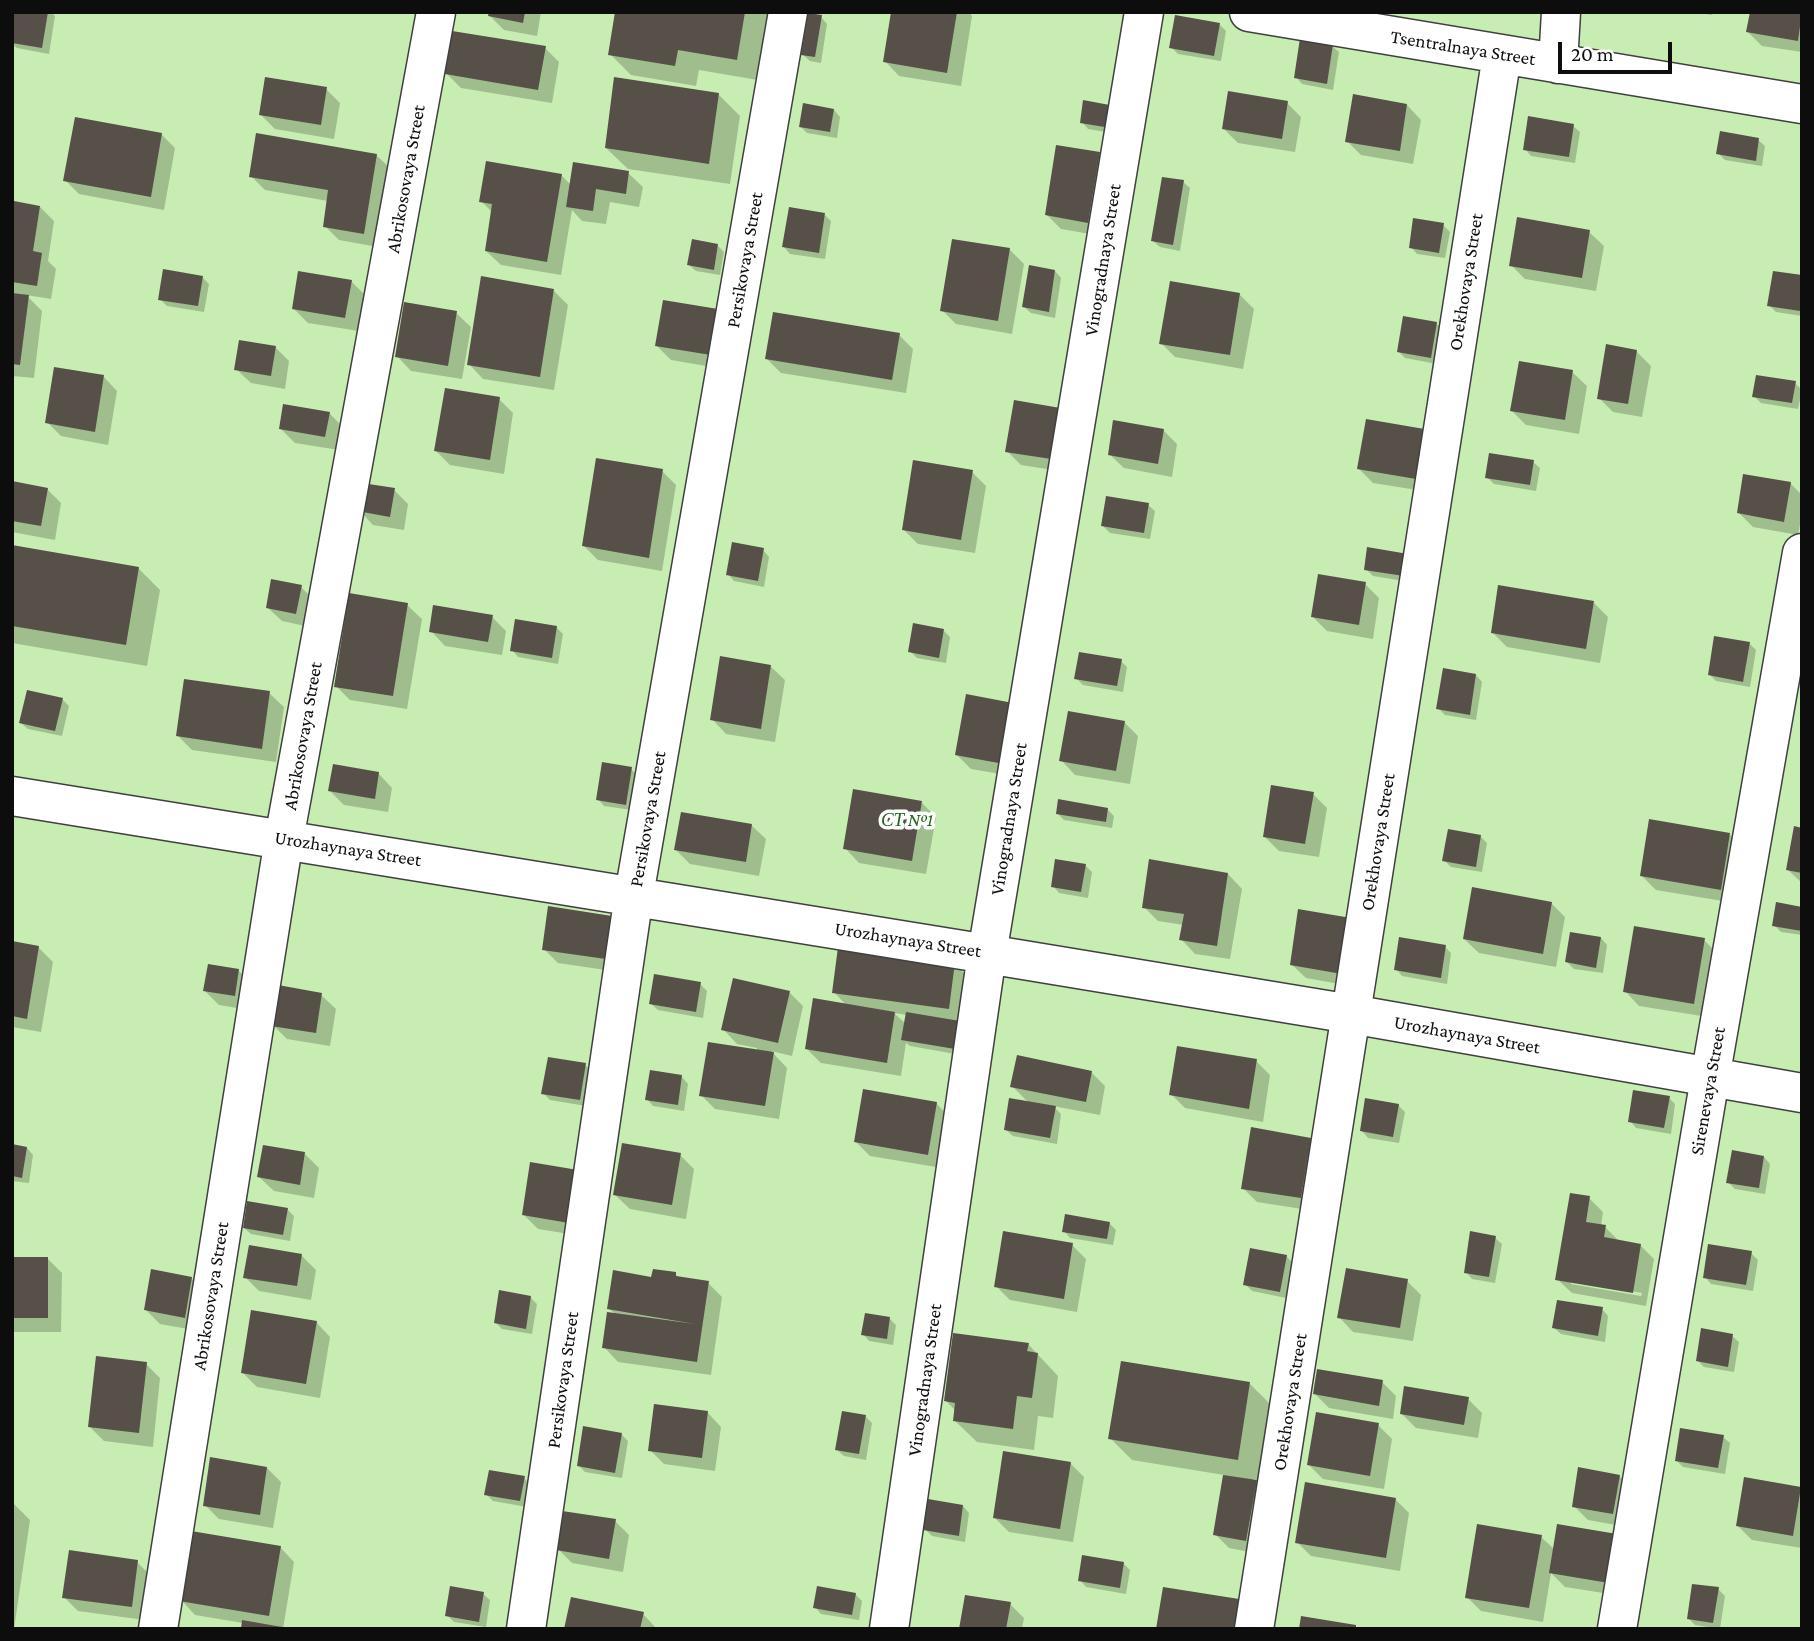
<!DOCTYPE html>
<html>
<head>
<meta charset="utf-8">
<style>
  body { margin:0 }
  #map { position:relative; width:1814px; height:1641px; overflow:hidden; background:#fffeec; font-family:"Crimson Pro",serif }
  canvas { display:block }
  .frame { position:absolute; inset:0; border:14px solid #0d0d0d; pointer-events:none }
  .scale { position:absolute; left:1558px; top:42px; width:114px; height:32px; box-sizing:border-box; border:4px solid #0d0d0d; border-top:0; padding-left:9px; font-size:21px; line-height:24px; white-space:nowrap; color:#0d0d0d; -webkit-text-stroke:5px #fff; paint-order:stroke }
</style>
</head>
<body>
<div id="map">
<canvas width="1814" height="1641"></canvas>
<div class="frame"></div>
<div class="scale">20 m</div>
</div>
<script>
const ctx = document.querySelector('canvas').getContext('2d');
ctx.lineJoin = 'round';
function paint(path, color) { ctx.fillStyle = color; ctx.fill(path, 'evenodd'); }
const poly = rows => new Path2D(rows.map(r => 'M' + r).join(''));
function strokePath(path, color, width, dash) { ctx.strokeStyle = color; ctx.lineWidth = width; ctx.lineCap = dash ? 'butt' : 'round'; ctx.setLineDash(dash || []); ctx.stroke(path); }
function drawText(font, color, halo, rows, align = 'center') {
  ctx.font = font + ' "Crimson Pro",serif'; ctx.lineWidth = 7; ctx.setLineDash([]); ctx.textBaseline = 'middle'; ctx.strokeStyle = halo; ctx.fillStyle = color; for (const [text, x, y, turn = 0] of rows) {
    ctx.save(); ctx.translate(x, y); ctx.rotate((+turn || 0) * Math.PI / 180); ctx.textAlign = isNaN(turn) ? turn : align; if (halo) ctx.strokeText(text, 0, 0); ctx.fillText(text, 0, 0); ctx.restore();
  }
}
const green = poly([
  [12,12,1802,12,1802,1629,12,1629]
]);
const shadow = poly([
  [15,12,51,12,55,16,49,54,17,48,12,44,12,29],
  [491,12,541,12,537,36,504,30,490,16],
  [617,12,769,12,758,80,699,70,696,86,631,75,610,54],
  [917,12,969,12,972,16,961,86,899,76,885,61],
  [1693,12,1712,12,1712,15],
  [1802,12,1802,52,1762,46,1748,32],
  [821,17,827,24,821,63,810,61,803,55],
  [1219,24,1226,31,1221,61,1178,54,1171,47],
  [1332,46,1339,52,1333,90,1302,84,1296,77],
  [545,48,559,62,552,103,461,88,447,74],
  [326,89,340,103,334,139,275,129,261,115],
  [718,94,740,116,730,184,628,169,606,148],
  [1085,102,1118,134,1088,129,1082,122],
  [1287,103,1301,117,1295,152,1238,143,1224,129],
  [1407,105,1421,120,1413,164,1361,155,1347,141],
  [834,110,840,117,837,138,807,133,800,126],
  [1573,126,1580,132,1575,163,1531,156,1525,149],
  [161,134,175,148,164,210,79,194,65,180],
  [1758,140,1765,146,1762,166,1725,160,1718,153],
  [1099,154,1114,168,1102,236,1061,229,1046,214],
  [376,155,391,169,378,247,339,240,325,226,328,201,265,190,251,176],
  [628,173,643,187,639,207,610,202,606,224,582,221,572,210,561,275,501,265,486,251,493,213,481,201,561,175,571,185],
  [1183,182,1190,188,1180,251,1160,247,1153,241],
  [40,207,54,221,48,261,56,269,51,299,26,295,42,311,34,378,12,376,12,225],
  [825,215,831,221,825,259,790,254,784,247],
  [1443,225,1450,232,1445,258,1417,254,1411,247],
  [1589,232,1604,246,1596,291,1525,279,1511,265],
  [717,245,724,252,720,275,696,271,689,265],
  [1010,250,1024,264,1012,334,956,324,942,310],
  [1055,271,1061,278,1055,318,1031,313,1024,307],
  [202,277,209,284,204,312,167,306,160,299],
  [1802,277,1802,316,1776,312,1769,305],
  [351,281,365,295,359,331,308,323,294,309],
  [554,291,568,305,554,390,483,379,469,364],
  [1239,294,1254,309,1243,369,1175,357,1161,343],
  [665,302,724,369,671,360,657,346],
  [456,313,471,327,462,379,411,371,397,356],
  [1436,323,1443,330,1437,364,1405,358,1399,352],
  [899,335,913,349,906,393,781,373,767,359],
  [275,347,289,361,285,389,251,383,236,369],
  [1636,351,1651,366,1642,417,1613,412,1599,398],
  [1572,372,1587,386,1579,434,1526,425,1512,411],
  [103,376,117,391,108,445,61,436,47,422],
  [1795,383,1802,390,1798,409,1761,403,1754,396],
  [499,399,513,413,504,474,450,465,436,451],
  [1015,402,1072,473,1021,465,1007,451],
  [329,413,343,427,339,450,295,443,281,429],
  [1367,421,1442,494,1373,483,1359,469],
  [1163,430,1177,444,1172,477,1124,468,1109,454],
  [1533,462,1540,468,1536,491,1494,484,1487,477],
  [662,471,676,485,662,571,598,560,584,546],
  [972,472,986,486,975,553,918,544,904,530],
  [12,483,47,489,61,503,55,540,12,532],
  [1790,483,1802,495,1802,514,1798,535,1753,527,1739,513],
  [394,490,408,504,404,530,373,525,359,510],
  [1148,505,1155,511,1150,539,1110,533,1103,526],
  [12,547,138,568,160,590,147,666,12,643],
  [763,550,769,557,764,587,734,581,728,574],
  [1413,557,1417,583,1373,576,1366,569],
  [1365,584,1379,598,1373,639,1327,631,1313,617],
  [301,587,315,601,310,627,282,621,267,607],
  [1594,603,1608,617,1600,663,1507,647,1493,633],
  [407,605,422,619,407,709,350,700,336,686],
  [492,617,506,631,502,655,445,646,431,631],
  [556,627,563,634,558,664,518,657,512,650],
  [944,631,950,637,946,663,917,658,910,651],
  [1750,644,1756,650,1750,687,1716,681,1710,675],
  [1121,661,1127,667,1123,692,1083,685,1076,678],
  [770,666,785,680,775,742,726,734,712,719],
  [1476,675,1482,682,1476,720,1445,715,1438,708],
  [269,693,284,707,276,762,192,750,178,736],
  [62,699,69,706,62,736,28,729,21,723],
  [1012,704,1018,777,971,769,957,755],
  [1124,722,1138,736,1130,784,1075,775,1061,760],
  [631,769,638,776,632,810,604,806,598,799],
  [378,773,392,788,388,812,344,805,330,791],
  [1313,794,1327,808,1319,857,1279,851,1265,837],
  [922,803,936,817,926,874,859,863,845,848],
  [1107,809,1114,816,1112,828,1064,820,1057,813],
  [751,825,766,839,759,876,690,864,676,850],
  [1802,829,1802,883,1788,870],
  [1730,835,1744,849,1735,903,1656,890,1642,876],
  [1480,836,1487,843,1482,872,1451,867,1444,860],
  [1085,865,1092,872,1088,898,1059,893,1053,886],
  [1228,874,1242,889,1230,959,1195,954,1181,939,1184,925,1158,921,1144,907],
  [1551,903,1565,917,1556,967,1479,953,1464,939],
  [1802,908,1802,935,1781,932,1774,925],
  [1300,911,1356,987,1306,978,1291,964],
  [611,918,619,972,558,963,544,949],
  [1601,938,1607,945,1603,973,1574,969,1567,962],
  [1704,940,1718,954,1708,1017,1639,1006,1625,991],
  [12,943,38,947,53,962,41,1032,12,1027],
  [1445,947,1451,953,1447,984,1402,976,1396,969],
  [954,964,969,978,961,1055,910,1046,906,1043,901,1076,821,1063,807,1049,847,1006,834,992],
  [894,1013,907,1015,906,1024],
  [239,971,253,985,249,1010,219,1005,205,991],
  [700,984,707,991,703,1018,658,1010,651,1004],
  [789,992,803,1006,792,1056,771,1051,787,1068,779,1119,715,1109,701,1095,757,1051,757,1048,737,1044,723,1029],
  [321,995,336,1009,330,1046,287,1039,273,1025],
  [1256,1061,1270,1075,1263,1122,1185,1108,1171,1094],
  [585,1065,592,1071,586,1106,550,1100,543,1093],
  [1091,1072,1105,1086,1100,1115,1053,1106,1061,1114,1057,1144,1013,1136,1006,1130,1029,1103,1012,1086],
  [682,1077,688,1084,684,1111,653,1106,647,1099],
  [1669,1098,1675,1104,1671,1134,1636,1128,1630,1121],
  [936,1103,950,1118,942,1168,870,1156,856,1142],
  [1398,1105,1405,1112,1399,1143,1368,1138,1362,1131],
  [1310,1139,1324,1154,1315,1211,1257,1202,1243,1188],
  [12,1146,27,1148,33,1155,29,1183,12,1181],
  [305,1154,319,1168,314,1198,274,1191,259,1177],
  [680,1155,694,1169,686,1219,630,1209,615,1195],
  [1764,1157,1770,1164,1765,1194,1735,1189,1728,1182],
  [532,1164,582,1236,538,1229,524,1215],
  [1589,1198,1603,1212,1601,1226,1605,1227,1620,1242,1640,1245,1654,1259,1646,1306,1572,1293,1557,1279],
  [1571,1280,1642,1293,1641,1296,1571,1284],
  [287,1209,294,1216,290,1241,251,1234,244,1228],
  [1109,1223,1116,1230,1113,1245,1070,1238,1064,1231],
  [1495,1238,1502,1244,1495,1283,1472,1279,1466,1272],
  [1072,1245,1086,1259,1077,1312,1010,1300,996,1286],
  [1751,1253,1758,1260,1753,1291,1711,1284,1705,1277],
  [302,1256,316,1270,311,1300,259,1291,245,1277],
  [1286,1256,1293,1263,1286,1298,1252,1291,1245,1284],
  [12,1258,48,1259,62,1273,61,1332,12,1332],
  [675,1274,680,1279,708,1283,722,1297,711,1375,618,1362,604,1347,615,1314,608,1308,653,1279],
  [191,1278,205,1292,199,1331,160,1324,146,1310],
  [1407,1281,1421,1295,1413,1341,1353,1332,1339,1317],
  [530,1297,537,1304,532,1334,502,1329,496,1323],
  [1602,1309,1608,1316,1605,1342,1561,1334,1554,1328],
  [890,1319,896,1325,893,1345,869,1341,863,1334],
  [316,1322,330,1337,320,1398,257,1387,243,1373],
  [1732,1336,1739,1342,1734,1372,1704,1367,1698,1361],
  [1028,1344,1058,1376,1053,1418,1038,1416,1034,1450,977,1442,955,1421,956,1411,946,1401],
  [146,1364,160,1378,153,1447,104,1441,90,1427],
  [1382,1382,1396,1396,1393,1419,1329,1408,1315,1394],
  [1250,1384,1271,1405,1259,1480,1253,1479,1270,1496,1260,1554,1229,1548,1215,1534,1224,1475,1132,1460,1110,1438],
  [1468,1399,1482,1413,1478,1438,1416,1428,1402,1414],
  [707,1412,721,1427,715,1471,664,1464,650,1450],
  [865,1416,872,1423,866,1460,844,1456,837,1450],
  [1378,1425,1392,1439,1384,1489,1323,1479,1309,1465],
  [621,1434,628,1441,622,1478,585,1472,578,1465],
  [1723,1437,1730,1443,1725,1474,1683,1467,1676,1460],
  [1070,1463,1084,1477,1073,1542,1009,1532,994,1517],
  [267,1468,281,1482,273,1528,219,1519,205,1505],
  [1619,1476,1633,1490,1627,1527,1588,1520,1574,1506],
  [524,1478,530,1484,527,1507,493,1501,486,1494],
  [1801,1489,1802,1548,1752,1540,1738,1526],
  [1395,1499,1409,1513,1400,1571,1311,1556,1297,1542],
  [12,1502,30,1520,14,1629,12,1629],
  [963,1506,969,1513,965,1542,932,1536,925,1529],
  [615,1521,629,1535,623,1572,572,1563,558,1549],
  [1559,1526,1629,1597,1565,1587,1551,1573,1543,1622,1481,1611,1467,1597,1541,1537,1555,1550],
  [280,1547,294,1562,283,1629,242,1629,243,1623,195,1615,181,1600],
  [137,1562,151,1576,145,1620,78,1611,64,1597],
  [1123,1563,1130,1570,1126,1594,1086,1587,1080,1580],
  [1718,1589,1725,1596,1720,1629,1695,1625,1689,1619],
  [483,1594,490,1600,486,1627,454,1622,447,1615],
  [855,1594,862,1601,859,1620,821,1614,815,1607],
  [1010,1604,1024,1618,1022,1629,961,1629],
  [643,1614,657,1629,566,1629]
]);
const building = poly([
  [13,12,48,12,42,48,12,43],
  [489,12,525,12,523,23,488,16],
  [615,12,745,12,737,60,678,50,675,66,608,55],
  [891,12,957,12,947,73,883,62],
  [1750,12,1802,12,1798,41,1746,32],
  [808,13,822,15,815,57,801,55],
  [1175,15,1220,23,1214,56,1169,48],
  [452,31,546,46,538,90,445,74],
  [1300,38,1333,44,1327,84,1294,78],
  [265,77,327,87,321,125,259,115],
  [614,77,719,93,709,164,605,148],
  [1228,91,1288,101,1282,139,1222,129],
  [1353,94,1407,104,1400,151,1345,142],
  [1083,100,1115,106,1111,128,1080,123],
  [803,103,834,109,830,132,799,127],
  [1528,116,1574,124,1569,157,1523,150],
  [75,117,162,133,151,197,63,181],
  [1720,131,1759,138,1756,161,1716,154],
  [256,133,377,154,364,234,323,227,328,190,249,177],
  [1056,145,1100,152,1088,223,1045,215],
  [486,161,562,174,547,262,485,251,492,204,479,202],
  [573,162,629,171,626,194,596,189,593,211,566,207],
  [1162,177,1184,180,1173,245,1151,241],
  [14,201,40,206,33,251,42,253,37,286,12,282,12,214],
  [789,207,825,213,819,253,782,247],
  [1517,217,1590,230,1582,278,1509,266],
  [1413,218,1444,223,1439,253,1409,248],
  [692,239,718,244,714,270,687,265],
  [952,239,1010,248,998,321,940,311],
  [1029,265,1055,270,1049,312,1022,307],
  [163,269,203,276,198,306,158,300],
  [298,271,352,280,345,318,292,309],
  [1773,271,1802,275,1800,311,1767,306],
  [481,276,554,289,540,377,467,365],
  [1170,281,1240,293,1230,355,1159,344],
  [12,293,29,295,20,365,12,364],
  [663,300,718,309,711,355,655,346],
  [404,302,457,311,448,366,395,357],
  [773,312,900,333,892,380,765,359],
  [1403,316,1437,322,1431,358,1397,352],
  [239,340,276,346,271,376,234,370],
  [1606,344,1637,350,1628,404,1597,399],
  [1519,361,1573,370,1565,420,1510,411],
  [54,367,104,375,95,432,45,423],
  [1756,375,1796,381,1792,403,1752,397],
  [445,388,500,397,490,460,434,451],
  [1014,400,1066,409,1058,460,1005,452],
  [283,404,330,412,325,437,279,429],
  [1366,419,1436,431,1428,481,1357,469],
  [1113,420,1164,429,1158,464,1108,455],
  [1489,453,1534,460,1530,485,1485,478],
  [596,458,663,469,649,558,582,546],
  [913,460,973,470,961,540,902,530],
  [1743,474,1791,482,1784,522,1737,513],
  [12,481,48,488,41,526,12,521],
  [362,483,395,488,390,517,357,511],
  [1106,496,1149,503,1144,533,1101,526],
  [732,542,764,548,758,581,726,575],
  [12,545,139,567,126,645,12,626],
  [1367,547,1414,555,1411,577,1364,570],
  [1318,574,1366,582,1359,625,1311,617],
  [271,579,302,585,296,614,266,608],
  [1498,585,1594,601,1586,649,1491,633],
  [349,593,408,603,393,696,334,687],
  [433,605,493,615,488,642,429,632],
  [515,619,557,626,552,658,510,651],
  [913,623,944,629,939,658,908,652],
  [1714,636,1750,642,1743,682,1708,675],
  [1079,652,1122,659,1117,686,1074,679],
  [720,656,771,665,761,729,710,720],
  [1443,668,1476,674,1470,715,1436,709],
  [184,679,270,691,262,749,176,736],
  [27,690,63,698,55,731,19,723],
  [966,694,1013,703,1004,764,955,755],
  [1068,711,1125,721,1116,771,1059,761],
  [602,762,632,767,626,805,596,800],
  [333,764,379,772,375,799,328,791],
  [1271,785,1314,792,1305,844,1263,837],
  [853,789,922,801,912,861,843,849],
  [1058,799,1108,808,1106,822,1056,814],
  [681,812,752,824,746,862,674,850],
  [1649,819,1730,833,1721,890,1640,876],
  [1794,826,1802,828,1802,873,1786,870],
  [1448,829,1481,835,1476,867,1442,861],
  [1055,859,1086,864,1081,892,1051,887],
  [1149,859,1228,873,1217,946,1179,940,1184,914,1142,908],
  [1472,887,1552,902,1543,954,1463,939],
  [1776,902,1802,907,1802,931,1772,926],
  [548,906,612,916,606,959,542,950],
  [1298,909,1351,918,1342,974,1290,965],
  [1634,926,1705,938,1694,1004,1623,992],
  [1570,932,1601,937,1596,968,1565,962],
  [1399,937,1446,945,1441,978,1394,970],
  [12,941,39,946,27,1019,12,1016],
  [838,947,955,962,949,1009,832,993],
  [208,964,239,969,235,996,203,991],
  [654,974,701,982,696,1012,649,1004],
  [733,978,790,991,778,1043,721,1030],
  [278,985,322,993,316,1033,271,1026],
  [813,998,895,1012,887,1063,805,1049],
  [906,1012,960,1021,955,1049,901,1040],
  [708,1042,774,1052,765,1106,699,1096],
  [1177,1046,1257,1059,1249,1109,1169,1095],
  [1017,1055,1092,1071,1086,1102,1010,1087],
  [548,1057,586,1063,580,1100,541,1094],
  [650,1070,682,1075,678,1105,645,1100],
  [863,1089,937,1102,928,1155,854,1142],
  [1633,1090,1670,1096,1664,1128,1628,1122],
  [1009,1098,1056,1106,1050,1138,1004,1130],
  [1365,1098,1399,1104,1393,1137,1360,1131],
  [1251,1127,1311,1138,1301,1198,1241,1189],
  [622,1143,681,1153,672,1205,613,1195],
  [12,1144,27,1147,22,1178,12,1176],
  [263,1145,305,1152,300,1185,257,1177],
  [1732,1150,1764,1156,1759,1188,1726,1183],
  [530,1162,578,1170,569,1223,522,1215],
  [1570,1193,1590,1196,1586,1222,1606,1225,1604,1237,1641,1244,1633,1293,1555,1280],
  [247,1201,288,1208,283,1235,243,1228],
  [1065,1214,1110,1222,1107,1239,1062,1232],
  [1003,1231,1073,1243,1064,1299,994,1287],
  [1470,1231,1496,1236,1489,1277,1464,1273],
  [1708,1244,1752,1251,1746,1285,1703,1278],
  [249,1245,302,1254,297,1286,243,1278],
  [1250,1248,1287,1255,1280,1292,1243,1285],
  [12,1257,48,1257,48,1318,12,1318],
  [1346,1268,1408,1279,1400,1328,1337,1318],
  [151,1269,192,1277,185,1318,144,1310],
  [653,1269,676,1272,676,1276,709,1281,697,1362,602,1348,607,1312,695,1324,607,1309,613,1270,651,1277],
  [499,1290,531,1296,526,1329,494,1323],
  [1557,1300,1603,1307,1598,1336,1552,1328],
  [251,1310,317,1321,306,1384,241,1373],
  [865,1313,890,1317,887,1339,861,1335],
  [1701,1328,1733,1334,1728,1367,1696,1361],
  [953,1333,1029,1343,1027,1351,1038,1353,1032,1398,1017,1396,1013,1429,953,1421,955,1403,944,1401],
  [96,1356,147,1362,139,1433,88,1427],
  [1121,1361,1250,1382,1238,1460,1108,1439],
  [1317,1369,1383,1380,1379,1406,1313,1394],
  [1404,1386,1469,1397,1464,1425,1400,1414],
  [654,1404,708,1411,702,1458,648,1451],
  [842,1411,866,1415,859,1454,835,1450],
  [1316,1412,1379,1423,1370,1476,1307,1465],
  [583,1426,622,1433,615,1473,577,1466],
  [1680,1428,1724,1435,1718,1468,1675,1461],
  [1003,1451,1071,1462,1060,1529,993,1518],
  [210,1457,267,1467,260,1515,203,1506],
  [1578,1467,1620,1475,1613,1514,1572,1507],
  [489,1470,525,1476,520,1501,484,1495],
  [1223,1475,1257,1480,1246,1541,1213,1535],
  [1744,1477,1801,1487,1793,1536,1736,1526],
  [1305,1482,1396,1498,1386,1558,1295,1543],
  [928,1499,963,1505,959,1536,923,1530],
  [562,1511,616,1519,609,1559,556,1550],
  [1477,1524,1542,1535,1529,1608,1465,1598],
  [1557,1524,1623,1535,1615,1584,1549,1573],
  [191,1531,281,1546,269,1616,179,1601],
  [69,1550,138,1560,132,1607,62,1598],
  [1082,1555,1124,1562,1120,1588,1078,1581],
  [1692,1584,1719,1587,1713,1623,1687,1619],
  [450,1586,484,1592,479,1622,445,1616],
  [817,1586,856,1593,852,1615,813,1608],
  [1163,1587,1239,1599,1234,1629,1156,1629],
  [965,1595,1011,1602,1006,1629,959,1629],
  [571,1597,644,1612,640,1629,564,1629],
  [1301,1616,1356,1625,1356,1629,1299,1629],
  [242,1620,282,1627,282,1629,241,1629]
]);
const minor = poly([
  [1249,12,1802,104],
  [1558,64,1561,12],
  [12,796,987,954,1351,1014,1802,1093],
  [158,1629,284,839,436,12],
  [526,1629,634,895,788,12],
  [889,1629,987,954,1144,12],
  [1254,1629,1502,55],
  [1617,1629,1710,1078,1802,553]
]);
const streetNames = [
  ["Tsentralnaya Street",1463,48,9],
  ["Abrikosovaya Street",406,179,-80],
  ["Persikovaya Street",745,260,-80],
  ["Vinogradnaya Street",1103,260,-81],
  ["Orekhovaya Street",1466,282,-81],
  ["Abrikosovaya Street",303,736,-80],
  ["Persikovaya Street",648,819,-80],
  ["Vinogradnaya Street",1009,819,-81],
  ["Orekhovaya Street",1378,842,-81],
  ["Urozhaynaya Street",348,849,9],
  ["Urozhaynaya Street",908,940,9],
  ["Urozhaynaya Street",1467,1035,10],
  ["Sirenevaya Street",1708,1091,-80],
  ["Abrikosovaya Street",211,1296,-81],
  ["Persikovaya Street",563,1380,-82],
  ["Vinogradnaya Street",925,1380,-82],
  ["Orekhovaya Street",1290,1402,-81]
];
const parkNames = [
  ["СТ №1",907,820]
];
paint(green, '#c8edb2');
paint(shadow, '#0003');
paint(building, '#565048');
strokePath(minor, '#404040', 41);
strokePath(minor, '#fff', 38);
drawText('19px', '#0d0d0d', '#fff', streetNames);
drawText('italic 19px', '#1c6a17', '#fff', parkNames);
</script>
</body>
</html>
